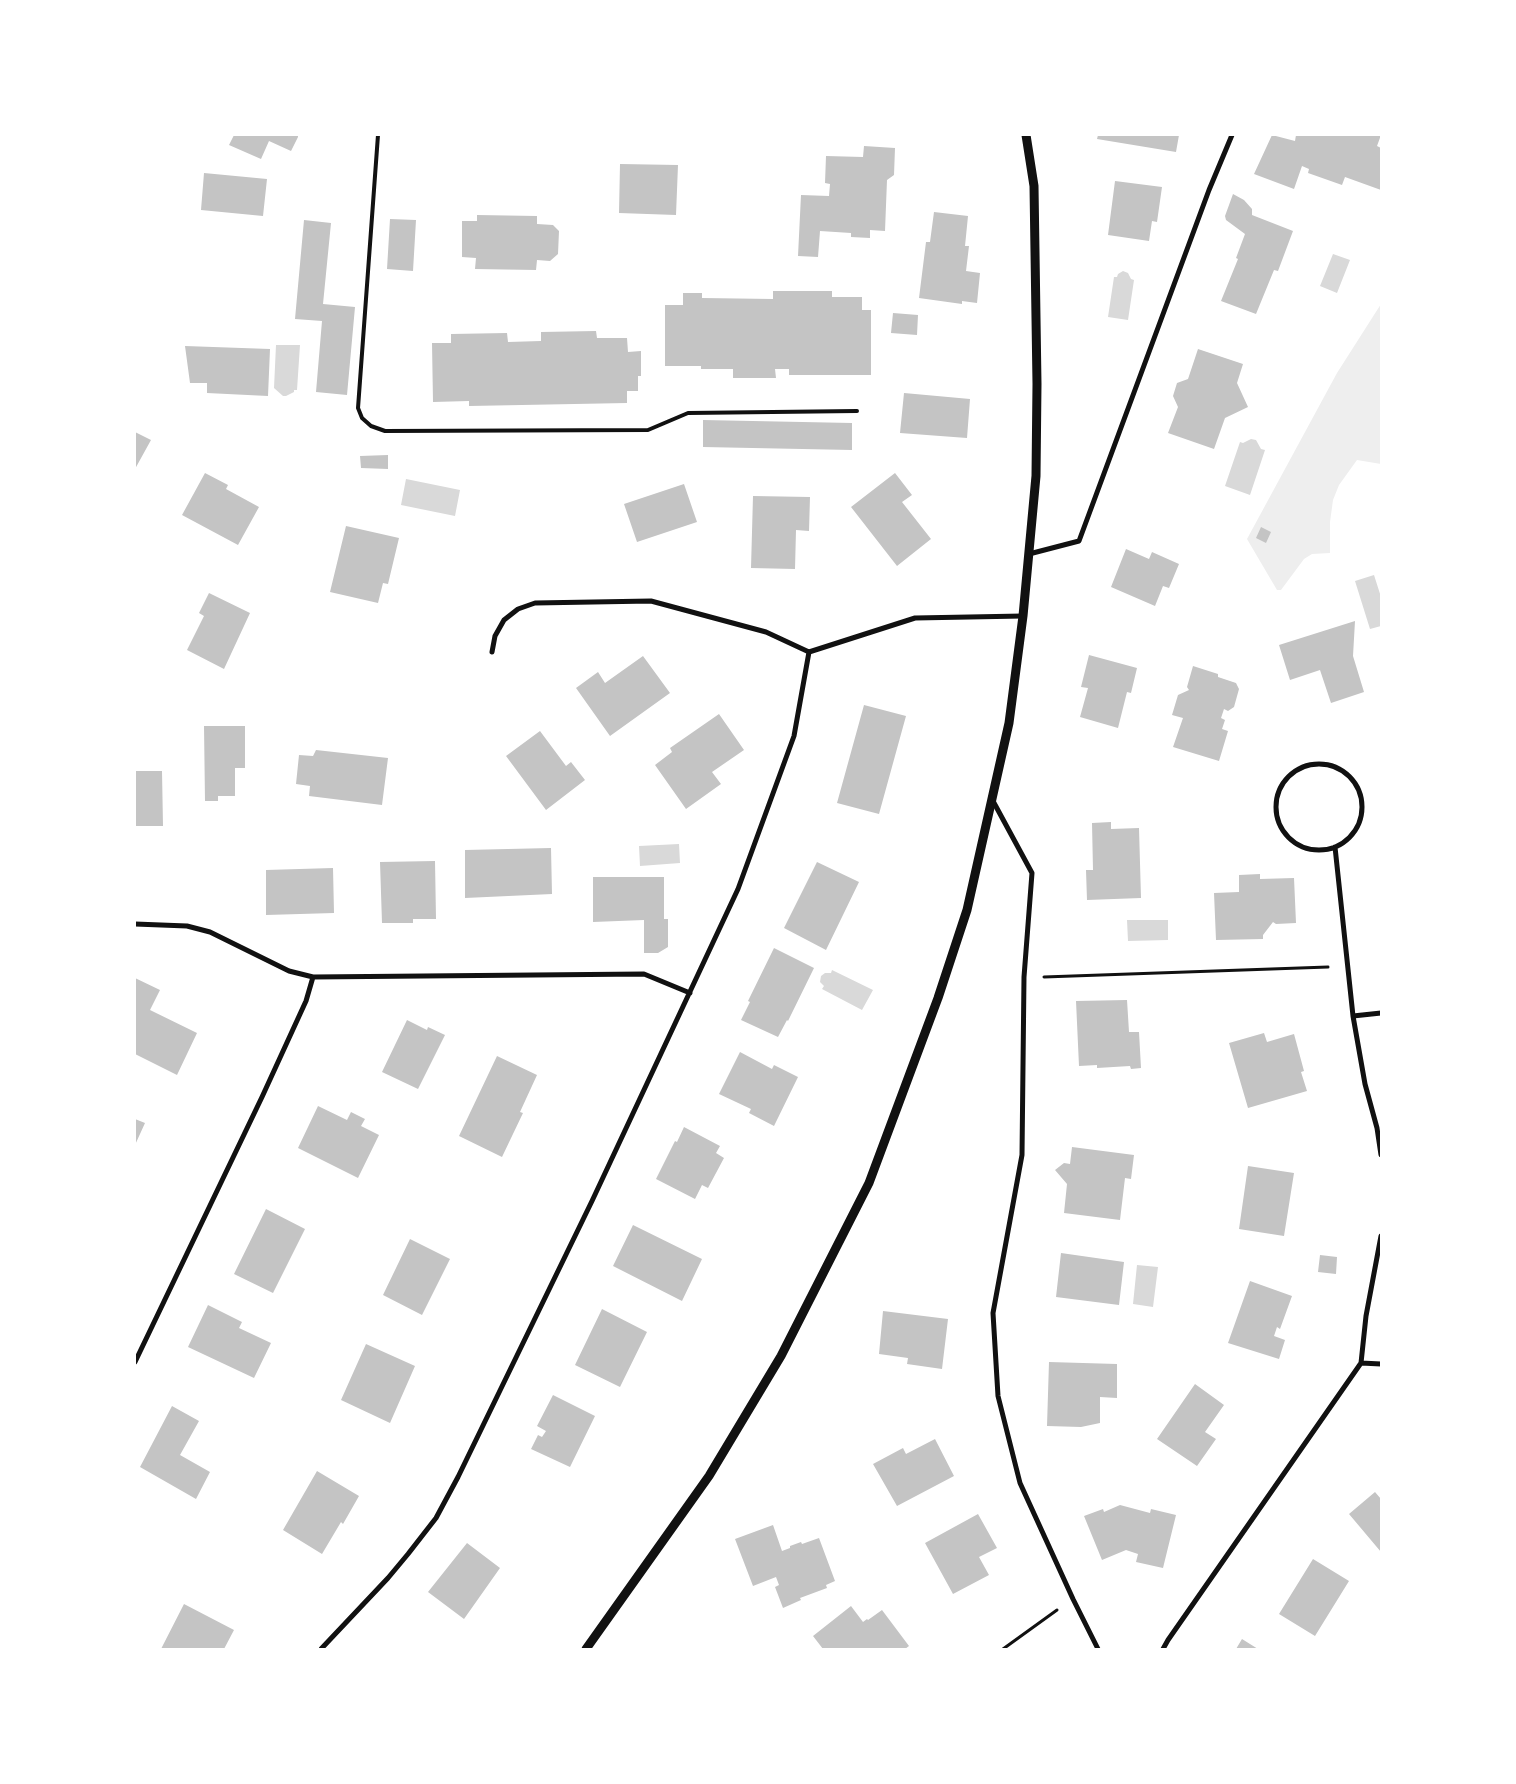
<!DOCTYPE html>
<html>
<head>
<meta charset="utf-8">
<style>
  body { margin:0 }
  #map { position:relative; width:1516px; height:1784px; overflow:hidden; background:#fff; font-family:"Noto Sans",sans-serif }
  canvas { display:block }
  .frame { position:absolute; inset:0; border:136px solid #fff; pointer-events:none }
</style>
</head>
<body>
<div id="map">
<canvas width="1516" height="1784"></canvas>
<div class="frame"></div>
</div>
<script>
const ctx = document.querySelector('canvas').getContext('2d');
ctx.lineJoin = 'round';
function paint(path, color) { ctx.fillStyle = color; ctx.fill(path, 'evenodd'); }
const poly = rows => new Path2D(rows.map(r => 'M' + r).join(''));
function strokePath(path, color, width, dash) { ctx.strokeStyle = color; ctx.lineWidth = width; ctx.lineCap = dash ? 'butt' : 'round'; ctx.setLineDash(dash || []); ctx.stroke(path); }
const green = poly([
  [1381,304,1381,464,1357,460,1339,485,1333,500,1330,522,1330,553,1312,554,1304,559,1281,590,1277,590,1247,539,1337,373]
]);
const water = poly([
  [1333,254,1350,260,1337,293,1320,286],
  [1123,271,1128,273,1131,279,1134,280,1128,320,1108,317,1114,277,1117,277,1118,274],
  [276,345,300,345,297,390,294,390,294,392,286,396,283,396,274,388],
  [1251,439,1256,440,1261,449,1265,450,1250,495,1225,486,1240,442,1243,443],
  [406,479,460,490,455,516,401,505],
  [1374,575,1381,597,1381,626,1370,629,1355,581],
  [679,844,680,863,640,866,639,846],
  [1127,920,1168,920,1168,940,1128,941],
  [832,970,873,990,862,1010,822,989,824,986,820,982,821,976,825,973,831,973],
  [1137,1265,1158,1267,1153,1307,1133,1304]
]);
const building = poly([
  [234,135,298,135,298,137,291,151,269,141,261,159,229,145],
  [1098,135,1179,135,1176,152,1097,139],
  [1272,135,1295,141,1296,135,1381,135,1377,146,1381,148,1381,190,1345,177,1342,185,1308,173,1309,169,1302,166,1294,189,1254,174],
  [864,146,895,148,894,175,887,180,885,231,870,230,870,238,851,237,851,233,820,231,818,257,798,256,801,195,829,196,830,184,825,183,826,156,863,157],
  [620,164,678,165,676,215,619,213],
  [204,173,267,179,263,216,201,210],
  [1115,181,1162,187,1157,222,1152,221,1149,241,1108,235],
  [1233,194,1244,200,1252,209,1252,215,1293,231,1278,271,1274,270,1256,314,1221,301,1238,259,1236,258,1245,234,1226,220,1225,216],
  [934,212,968,216,965,246,969,246,966,271,980,273,977,303,962,301,962,304,919,298,926,242,930,242],
  [477,215,537,216,537,224,553,225,559,231,558,254,550,261,537,260,536,270,475,269,476,258,462,257,462,221,477,221],
  [390,219,416,220,413,271,387,269],
  [304,220,331,223,323,304,355,307,347,395,316,392,322,321,295,319],
  [773,291,832,291,832,297,862,297,862,310,871,310,871,375,789,375,789,369,775,369,776,378,733,378,733,369,701,369,701,366,665,366,665,305,683,305,683,293,702,293,702,298,773,299],
  [893,313,918,315,917,335,891,333],
  [596,331,597,338,627,338,628,352,641,351,641,376,638,376,638,391,627,391,627,403,469,406,469,401,433,402,432,343,451,343,451,334,507,333,508,342,541,341,541,332],
  [185,346,270,349,268,396,207,393,207,383,190,383],
  [1198,349,1243,364,1237,383,1248,407,1225,418,1214,449,1168,433,1178,407,1173,396,1177,383,1188,379],
  [904,393,970,399,967,438,900,433],
  [703,420,852,423,852,450,703,447],
  [135,432,151,440,135,469],
  [388,455,388,469,361,468,360,456],
  [205,473,228,485,226,489,259,507,238,545,182,515],
  [895,473,912,495,902,502,931,539,897,566,851,507],
  [684,484,697,522,637,542,624,504],
  [753,496,810,497,809,531,796,530,795,569,751,568],
  [346,526,399,538,388,584,383,583,378,603,330,592],
  [1261,527,1271,532,1266,543,1256,538],
  [1126,549,1149,559,1152,552,1179,564,1169,588,1163,586,1155,606,1111,587],
  [209,593,250,613,224,669,187,650,204,616,199,613],
  [1355,621,1353,656,1364,692,1331,703,1320,670,1290,680,1279,645],
  [1089,655,1137,668,1131,693,1127,692,1118,728,1080,717,1088,688,1081,687],
  [643,656,670,693,610,736,576,688,598,672,605,683],
  [1193,666,1218,674,1218,677,1236,683,1239,689,1234,707,1228,711,1224,709,1221,718,1225,720,1222,729,1228,731,1219,761,1173,747,1183,718,1172,715,1178,695,1189,690,1187,687],
  [864,705,906,716,879,814,837,803],
  [719,714,744,750,712,772,721,784,686,809,655,765,672,752,670,748],
  [204,726,245,726,245,768,235,768,235,796,218,796,218,801,205,801],
  [540,731,566,766,571,762,585,780,546,810,506,756],
  [316,750,388,758,382,805,309,796,310,786,296,784,299,755,313,756],
  [135,771,162,771,163,826,135,826],
  [1111,822,1111,829,1139,828,1141,898,1087,900,1086,870,1093,870,1092,823],
  [551,848,552,894,465,898,465,850],
  [435,861,436,919,413,919,413,923,382,923,380,862],
  [817,862,859,882,826,950,784,928],
  [333,868,334,913,266,915,266,870],
  [1260,874,1260,879,1294,878,1296,923,1276,924,1273,922,1263,935,1263,939,1216,940,1214,893,1239,892,1239,875],
  [593,877,664,877,664,919,668,919,668,947,658,953,644,953,644,920,593,922],
  [774,948,814,968,788,1021,787,1020,778,1037,741,1020,750,1002,748,1001],
  [135,978,160,990,150,1010,197,1033,177,1075,135,1054],
  [1127,1000,1129,1032,1139,1032,1141,1068,1131,1069,1130,1066,1097,1068,1097,1065,1079,1066,1076,1001],
  [407,1020,427,1030,428,1027,445,1035,418,1089,382,1072],
  [1264,1033,1267,1042,1294,1034,1304,1071,1301,1072,1307,1091,1248,1108,1229,1043],
  [740,1052,772,1069,774,1065,798,1077,774,1126,749,1113,751,1109,719,1094],
  [497,1056,537,1075,520,1112,523,1113,502,1157,459,1136],
  [318,1106,347,1120,351,1112,365,1119,361,1126,379,1135,358,1178,298,1148],
  [135,1119,145,1123,135,1145],
  [684,1127,720,1146,716,1153,724,1158,708,1188,702,1185,695,1199,656,1179,675,1141,677,1142],
  [1072,1147,1134,1155,1131,1179,1125,1178,1120,1220,1064,1213,1067,1184,1055,1170,1064,1163,1070,1164],
  [1248,1166,1294,1173,1284,1236,1239,1229],
  [266,1209,305,1229,273,1293,234,1274],
  [633,1225,702,1259,682,1301,613,1266],
  [410,1239,450,1259,422,1315,383,1295],
  [1061,1253,1124,1262,1119,1305,1056,1297],
  [1320,1255,1337,1257,1336,1274,1318,1272],
  [1250,1281,1292,1296,1280,1329,1277,1327,1274,1336,1285,1340,1279,1359,1228,1343],
  [208,1305,242,1322,239,1328,271,1343,254,1378,188,1347],
  [602,1309,647,1332,620,1387,575,1365],
  [883,1311,948,1319,942,1369,907,1364,908,1358,879,1354],
  [366,1344,415,1366,390,1423,341,1400],
  [1049,1362,1117,1364,1117,1398,1100,1397,1100,1423,1081,1427,1047,1426],
  [1195,1384,1224,1405,1205,1432,1216,1439,1197,1466,1157,1439],
  [553,1395,595,1416,570,1467,531,1449,538,1435,542,1437,546,1431,537,1426],
  [172,1406,199,1421,180,1455,210,1472,196,1499,140,1467],
  [935,1439,954,1476,897,1506,873,1464,903,1448,906,1454],
  [317,1471,359,1496,343,1524,341,1522,322,1554,283,1530],
  [1375,1492,1381,1499,1381,1552,1349,1514],
  [1120,1505,1150,1513,1151,1509,1176,1515,1163,1568,1136,1562,1138,1554,1126,1550,1102,1560,1084,1516,1103,1509,1104,1512],
  [978,1514,997,1548,979,1557,989,1575,953,1594,925,1543],
  [773,1525,782,1551,790,1548,790,1546,801,1542,802,1544,819,1538,835,1581,826,1585,827,1588,800,1598,801,1600,783,1608,775,1587,779,1585,776,1577,753,1586,735,1539],
  [467,1543,500,1568,464,1619,428,1592],
  [1313,1559,1349,1581,1315,1636,1279,1614],
  [184,1604,234,1630,224,1649,161,1649],
  [851,1606,863,1622,867,1619,868,1620,882,1610,909,1646,905,1649,823,1649,813,1636],
  [1242,1639,1258,1649,1236,1649]
]);
const path = poly([
  [1044,977,1328,967],
  [1003,1649,1057,1610]
]);
const service = poly([
  [378,135,358,408,362,418,371,426,385,431,648,430,688,413,857,411]
]);
const minor = poly([
  [1029,554,1079,541,1209,190,1232,135],
  [492,652,495,636,504,620,518,609,535,603,651,601,766,632,809,652],
  '1276 807a43 43 0 1 1 86 0a43 43 0 1 1-86 0Z',
  [993,801,1032,873,1024,977,1022,1155,993,1313,998,1396,1020,1483,1073,1599,1098,1649],
  [1335,847,1353,1016,1365,1084,1377,1128,1381,1155],
  [135,924,187,926,210,932,289,971,313,977,644,974,690,993],
  [1353,1016,1381,1013],
  [135,1362,262,1097,306,1001,313,977],
  [1361,1363,1381,1364],
  [321,1649,388,1578,408,1554,436,1518,458,1477,592,1201,738,889,794,736,809,652,915,618,1023,616],
  [1163,1649,1168,1640,1361,1363,1366,1316,1381,1236]
]);
const tertiary = poly([
  [586,1649,709,1476,781,1356,869,1183,938,998,967,910,1009,723,1023,616,1036,476,1037,384,1034,186,1026,135]
]);
paint(green, '#eee');
paint(water, '#d9d9d9');
paint(building, '#c4c4c4');
strokePath(path, '#111', 3);
strokePath(service, '#111', 4);
strokePath(minor, '#111', 5);
strokePath(tertiary, '#111', 9);
</script>
</body>
</html>
